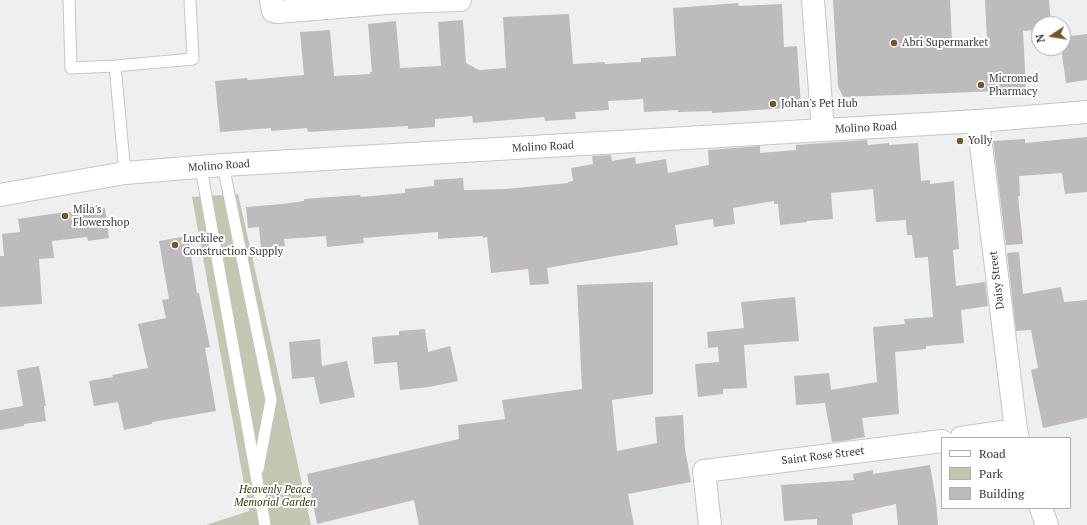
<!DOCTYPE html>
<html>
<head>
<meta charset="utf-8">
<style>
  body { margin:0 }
  #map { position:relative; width:1087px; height:525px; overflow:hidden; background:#edeff1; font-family:"PT Serif",serif }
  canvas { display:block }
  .legend { position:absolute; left:941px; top:437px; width:130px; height:72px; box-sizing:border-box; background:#fff; border:1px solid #afafaf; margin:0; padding:5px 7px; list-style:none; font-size:12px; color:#373838 }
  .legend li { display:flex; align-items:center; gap:8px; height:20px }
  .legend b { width:20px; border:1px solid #afafaf }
  .north { position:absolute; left:1031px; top:16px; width:40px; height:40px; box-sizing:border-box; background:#fff; border:1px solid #afafaf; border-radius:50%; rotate:258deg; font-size:11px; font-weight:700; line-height:16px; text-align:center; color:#373838 }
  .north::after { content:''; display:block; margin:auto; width:14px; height:18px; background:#725729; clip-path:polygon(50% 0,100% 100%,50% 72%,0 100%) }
</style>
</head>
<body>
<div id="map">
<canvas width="1087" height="525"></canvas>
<ul class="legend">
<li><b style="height:5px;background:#fff"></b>Road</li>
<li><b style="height:11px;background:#c1c7b0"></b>Park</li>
<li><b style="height:11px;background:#bdbbbd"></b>Building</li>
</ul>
<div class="north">N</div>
</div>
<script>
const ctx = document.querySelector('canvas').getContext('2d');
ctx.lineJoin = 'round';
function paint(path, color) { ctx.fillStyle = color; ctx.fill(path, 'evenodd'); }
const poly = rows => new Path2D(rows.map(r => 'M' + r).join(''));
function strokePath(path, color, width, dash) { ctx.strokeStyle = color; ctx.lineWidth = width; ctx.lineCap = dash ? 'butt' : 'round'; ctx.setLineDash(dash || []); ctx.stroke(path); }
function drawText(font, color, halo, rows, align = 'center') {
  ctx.font = font + ' "PT Serif",serif'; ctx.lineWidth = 4; ctx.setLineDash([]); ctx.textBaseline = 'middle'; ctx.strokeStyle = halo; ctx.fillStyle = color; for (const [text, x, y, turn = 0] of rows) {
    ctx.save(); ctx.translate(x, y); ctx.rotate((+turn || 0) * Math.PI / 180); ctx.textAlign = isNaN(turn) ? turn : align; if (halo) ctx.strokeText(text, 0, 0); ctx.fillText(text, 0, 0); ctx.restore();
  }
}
const green = poly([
  [238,194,259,287,311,525,206,525,249,511,192,197]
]);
const building = poly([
  [833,0,950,0,952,42,987,40,985,0,1049,0,1051,24,1039,24,1039,30,1023,31,1026,90,843,97,838,86],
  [738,3,739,6,782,4,784,47,797,46,801,107,712,113,712,111,678,112,678,110,644,112,643,99,608,101,609,110,575,112,576,119,545,121,544,117,473,123,472,116,435,119,435,127,408,129,408,126,308,132,307,128,271,131,271,128,220,132,215,81,247,78,248,80,304,75,300,32,330,30,334,76,370,74,370,72,372,72,368,24,396,21,400,68,441,66,438,22,463,20,466,63,479,70,506,68,503,17,569,14,573,64,605,62,605,64,641,62,641,58,676,56,673,8],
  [1087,34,1087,80,1066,83,1061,48,1063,48,1063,37],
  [1087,137,1087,192,1065,194,1062,173,1019,176,1020,196,1018,196,1023,244,1006,245,993,141,1025,139,1025,143],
  [867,140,868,145,889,143,889,145,918,143,921,181,930,180,930,184,954,181,959,249,953,250,956,286,985,282,988,306,961,310,964,343,926,346,926,349,895,352,899,414,862,418,865,437,842,441,832,442,825,403,796,405,794,376,829,373,831,390,877,382,873,327,905,324,904,319,933,317,928,257,915,258,912,235,907,235,906,220,876,222,873,189,831,193,833,219,807,221,807,222,780,225,778,204,774,204,774,201,733,208,735,224,714,227,713,219,675,225,678,245,547,268,549,284,530,285,528,269,491,273,487,237,483,238,483,236,438,239,438,232,363,238,364,243,327,247,326,236,284,239,285,246,261,248,259,227,248,228,246,207,283,204,304,201,304,199,330,197,360,195,361,197,405,193,405,189,434,186,434,180,463,178,464,190,506,189,568,183,568,182,573,181,571,168,593,164,592,156,611,155,612,161,635,157,636,164,666,159,668,173,709,165,708,150,760,146,760,153,796,150,796,145],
  [105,208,109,238,88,241,87,237,52,241,54,258,39,259,42,304,0,307,0,256,4,256,2,234,20,232,18,219,51,214],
  [188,236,197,293,199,293,210,347,205,348,216,411,152,422,152,424,124,430,118,402,94,406,89,381,113,377,112,375,148,368,138,324,166,318,162,300,169,299,159,241],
  [1019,252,1023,294,1061,287,1064,302,1087,300,1087,418,1043,428,1031,370,1038,368,1031,330,1016,331,1007,253],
  [653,282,653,394,612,400,617,451,657,443,655,417,683,415,685,449,691,482,628,494,634,525,419,525,414,500,317,524,307,474,459,439,458,425,505,419,502,400,582,389,577,285],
  [795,297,799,341,744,345,747,388,723,389,723,394,698,397,695,364,719,362,718,347,708,348,707,332,744,328,741,302],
  [425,329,428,352,450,346,458,381,429,387,400,390,397,362,374,364,372,337,399,335,399,331],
  [320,339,322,366,347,361,355,397,320,404,314,377,292,379,289,342],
  [39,366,46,406,44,406,46,421,24,424,24,426,0,430,0,410,23,406,17,370],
  [930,465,936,501,938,525,898,525,896,504,852,514,853,525,817,525,817,519,784,521,781,485,854,480,853,474,873,470,873,474]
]);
const service = poly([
  [69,0,71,68,115,66],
  [223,165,271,400,258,469],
  [201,168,265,525],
  [125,173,115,66,193,59,190,0]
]);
const minor = poly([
  [271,0,273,11,277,12,400,2,460,0],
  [813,0,823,130],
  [978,121,1016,430,1018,438],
  [961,438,1016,430],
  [1041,508,1047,525],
  [710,525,704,471,942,441]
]);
const secondary = poly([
  [0,195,125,173,223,165,978,121,1087,112]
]);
const markers = [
  [894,43,4,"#725729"],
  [981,85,4,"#725729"],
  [773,104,4,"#725729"],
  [960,141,4,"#725729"],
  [65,216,4,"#725729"],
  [175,245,4,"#725729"]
];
const poiNames = [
  ["Abri Supermarket",902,43],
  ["Micromed",989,79],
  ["Pharmacy",989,92],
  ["Johan's Pet Hub",781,104],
  ["Yolly",968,141],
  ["Mila's",73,210],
  ["Flowershop",73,223],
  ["Luckilee",183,239],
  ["Construction Supply",183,252]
];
const streetNames = [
  ["Molino Road",866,128,-3],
  ["Molino Road",543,147,-3],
  ["Molino Road",219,166,-4],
  ["Daisy Street",997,280,-97],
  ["Saint Rose Street",823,456,-7]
];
const parkNames = [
  ["Heavenly Peace",275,490],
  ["Memorial Garden",275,503]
];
paint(green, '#c1c7b0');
paint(building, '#bdbbbd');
strokePath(service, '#c4c6c8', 13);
strokePath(minor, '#c4c6c8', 24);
strokePath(secondary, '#c4c6c8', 24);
strokePath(service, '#fff', 11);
strokePath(minor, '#fff', 22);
strokePath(secondary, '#fff', 22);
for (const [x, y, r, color] of markers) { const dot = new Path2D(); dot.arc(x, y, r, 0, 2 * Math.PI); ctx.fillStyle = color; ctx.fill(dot); strokePath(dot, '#fff', 1.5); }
drawText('11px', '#373838', '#fff', poiNames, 'left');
drawText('11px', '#373838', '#fff', streetNames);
drawText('italic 11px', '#343d0c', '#fff', parkNames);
</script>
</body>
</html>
